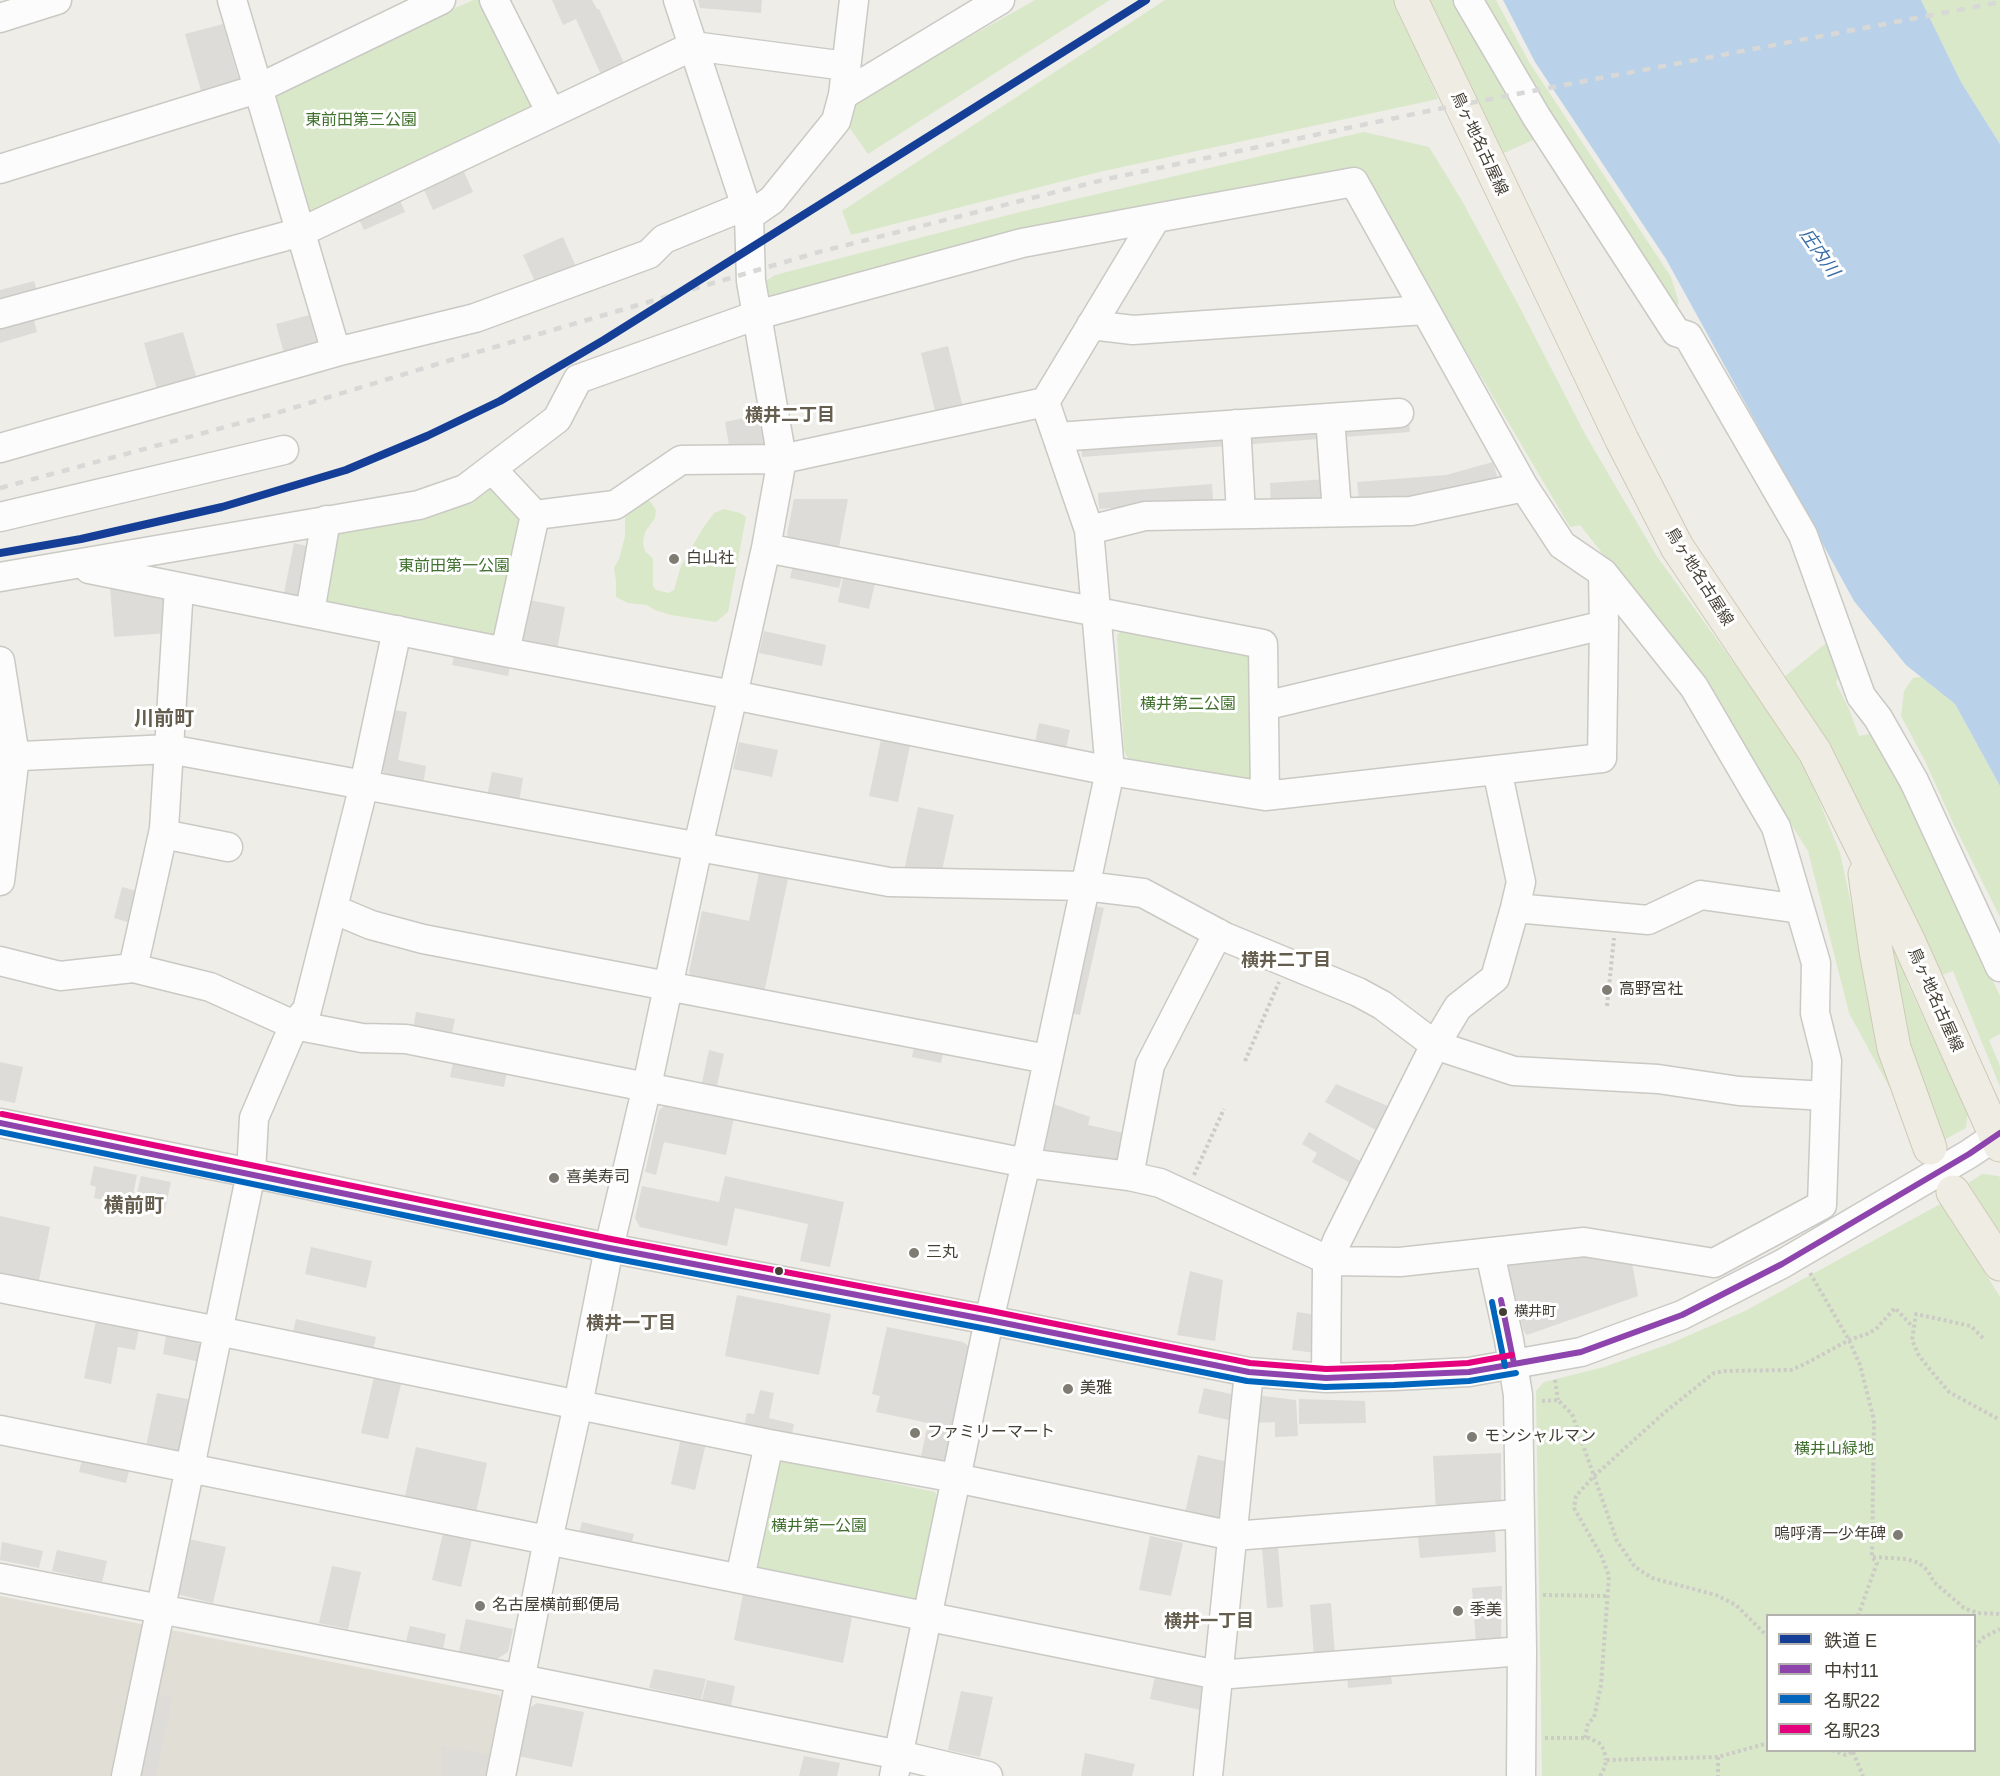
<!DOCTYPE html>
<html>
<head>
<meta charset="utf-8">
<style>
  body { margin:0 }
  #map { position:relative; width:2000px; height:1776px; overflow:hidden; background:#eeede8; font-family:Helvetica,"Noto Sans JP",sans-serif }
  canvas { display:block }
  .legend { position:absolute; left:1766px; top:1614px; width:210px; height:138px; box-sizing:border-box; background:#fff; border:2px solid #b4b2ae; margin:0; padding:8px 10px; list-style:none; font-size:18px; color:#433f35 }
  .legend li { display:flex; align-items:center; gap:12px; height:30px }
  .legend b { width:30px; border:2px solid #b4b2ae }
</style>
</head>
<body>
<div id="map">
<canvas width="2000" height="1776"></canvas>
<ul class="legend">
<li><b style="height:8px;background:#153f97"></b>鉄道 E</li>
<li><b style="height:8px;background:#8e44ad"></b>中村11</li>
<li><b style="height:8px;background:#0065bd"></b>名駅22</li>
<li><b style="height:8px;background:#e5007d"></b>名駅23</li>
</ul>
</div>
<script>
const ctx = document.querySelector('canvas').getContext('2d');
ctx.lineJoin = 'round';
function paint(path, color) { ctx.fillStyle = color; ctx.fill(path, 'evenodd'); }
const poly = rows => new Path2D(rows.map(r => 'M' + r).join(''));
function strokePath(path, color, width, dash) { ctx.strokeStyle = color; ctx.lineWidth = width; ctx.lineCap = dash ? 'butt' : 'round'; ctx.setLineDash(dash || []); ctx.stroke(path); }
function drawText(font, color, halo, rows, align = 'center') {
  ctx.font = font + ' Helvetica,"Noto Sans JP",sans-serif'; ctx.lineWidth = 6; ctx.setLineDash([]); ctx.textBaseline = 'middle'; ctx.strokeStyle = halo; ctx.fillStyle = color; for (const [text, x, y, turn = 0] of rows) {
    ctx.save(); ctx.translate(x, y); ctx.rotate((+turn || 0) * Math.PI / 180); ctx.textAlign = isNaN(turn) ? turn : align; if (halo) ctx.strokeText(text, 0, 0); ctx.fillText(text, 0, 0); ctx.restore();
  }
}
const residential = poly([
  [0,1596,499,1695,505,1705,493,1755,490,1755,485,1776,0,1776]
]);
const green = poly([
  [473,0,488,0,536,103,533,110,311,216,306,213,271,98,276,90],
  [1035,0,1110,0,868,154,849,127,854,102],
  [1165,0,1395,0,1438,99,1099,172,851,235,842,211],
  [1429,0,1461,0,1538,138,1499,155],
  [1480,0,1496,0,1529,62,1671,277,1679,303,1677,306,1654,270,1633,245],
  [1921,0,2000,0,2000,144,1961,82],
  [1364,132,1429,147,1461,199,1519,306,1585,434,1656,555,1802,758,1840,853,1881,1040,1911,1127,1849,1013,1808,851,1696,673,1580,525,1570,527,1361,173,773,299,761,284,775,275,1020,212],
  [487,483,525,519,503,633,492,636,326,606,319,597,333,535,345,526],
  [643,501,650,501,656,510,655,518,645,532,643,543,645,551,653,559,653,586,656,590,668,593,674,590,681,566,703,528,714,513,724,509,740,513,746,517,728,612,716,622,671,615,655,610,647,605,628,603,616,597,616,580,614,568,619,559,625,536,625,517],
  [1127,625,1249,650,1258,773,1248,783,1130,762,1124,751,1117,635],
  [1826,643,1840,672,1836,683,1849,709,1859,736,1874,733,1903,788,2000,996,2000,1034,1989,1040,2000,1066,2000,1087,1953,971,1936,977,1833,749,1783,678],
  [1921,677,1955,704,2000,786,2000,917,1954,825,1925,761,1901,716,1904,691,1913,678],
  [1887,918,1898,942,1908,985,1968,1111,1966,1128,1944,1140,1908,1044],
  [1982,1174,1999,1176,2000,1178,2000,1241,1964,1186],
  [1942,1203,2000,1297,2000,1776,1542,1776,1536,1391,1544,1382,1604,1367,1669,1344,1745,1311],
  [1768,1616,1974,1616,1974,1750,1768,1750],
  [778,1459,935,1492,938,1499,917,1598,906,1602,755,1573]
]);
const parking = poly([
  [552,0,592,0,597,9,599,9,626,67,602,77,576,19,563,25],
  [698,0,762,0,761,13,700,8],
  [223,24,239,80,203,98,185,34],
  [461,165,473,192,433,210,421,183],
  [398,196,405,212,364,230,357,215],
  [563,237,577,269,537,286,523,255],
  [34,281,39,297,0,308,0,290],
  [309,315,318,346,286,361,276,324],
  [33,317,37,332,0,343,0,326],
  [183,332,199,386,159,397,144,343],
  [948,346,964,412,937,419,921,353],
  [1408,404,1410,432,1082,457,1080,429],
  [759,415,765,444,760,451,730,451,725,422],
  [1493,462,1498,479,1448,493,1359,500,1357,482,1446,475],
  [1327,479,1329,500,1271,501,1270,483],
  [1212,484,1213,500,1099,509,1098,493],
  [794,499,848,499,838,552,793,543,787,534],
  [294,543,311,547,302,598,283,598],
  [794,561,843,572,839,588,790,578],
  [844,572,876,579,869,609,838,602],
  [110,587,163,597,169,604,168,633,114,637],
  [524,599,565,607,557,650,524,644,517,635],
  [764,631,826,645,822,666,759,653],
  [455,651,511,662,508,676,452,665],
  [393,710,407,712,398,760,426,766,423,785,388,778,381,768],
  [1039,723,1070,730,1066,748,1035,742],
  [882,735,911,741,898,802,869,796],
  [739,742,778,750,772,777,733,769],
  [492,772,523,778,519,802,487,796],
  [918,807,954,815,941,875,903,875],
  [760,868,789,874,764,993,694,979,689,972,702,911,749,921],
  [122,887,140,892,131,923,114,918],
  [1090,905,1104,908,1080,1015,1066,1012],
  [416,1012,455,1019,451,1037,413,1029],
  [915,1042,944,1048,941,1063,912,1057],
  [709,1050,724,1054,716,1090,701,1087],
  [0,1062,23,1067,15,1103,0,1100],
  [453,1062,507,1072,504,1087,450,1077],
  [1336,1084,1395,1109,1381,1133,1325,1102],
  [1048,1102,1090,1117,1088,1125,1124,1133,1118,1161,1047,1154,1040,1143],
  [668,1103,734,1117,726,1155,664,1142,656,1175,645,1172,659,1110],
  [1309,1132,1365,1164,1354,1185,1312,1162,1317,1153,1302,1144],
  [94,1166,137,1175,131,1205,94,1198,96,1187,90,1185],
  [141,1176,171,1182,164,1214,134,1207],
  [725,1176,844,1202,830,1267,800,1261,808,1224,735,1208,727,1246,640,1227,635,1218,642,1186,719,1202],
  [0,1216,50,1227,38,1285,0,1277],
  [311,1247,372,1261,366,1288,305,1274],
  [1587,1250,1631,1257,1638,1296,1527,1335,1523,1330,1508,1267,1518,1256],
  [1190,1271,1223,1280,1215,1341,1177,1335],
  [737,1295,831,1314,819,1375,725,1356],
  [1297,1312,1317,1315,1316,1353,1292,1350],
  [296,1319,376,1337,372,1354,292,1336],
  [96,1321,139,1330,135,1350,118,1347,111,1384,84,1378],
  [887,1327,963,1342,971,1348,947,1460,939,1465,920,1461,928,1423,876,1412,880,1396,872,1394],
  [166,1336,199,1343,203,1350,200,1362,163,1354],
  [374,1377,401,1384,388,1439,361,1433],
  [1204,1388,1235,1395,1233,1421,1198,1413],
  [760,1390,774,1393,769,1418,794,1424,791,1438,744,1427,747,1413,754,1414],
  [157,1393,192,1400,182,1450,171,1456,145,1451],
  [1255,1395,1296,1400,1298,1436,1275,1437,1275,1422,1251,1423],
  [1299,1399,1365,1401,1366,1423,1299,1424],
  [681,1438,706,1443,695,1490,671,1484],
  [416,1447,487,1463,475,1517,404,1501],
  [1501,1453,1501,1502,1436,1512,1433,1456],
  [1198,1455,1228,1462,1223,1516,1215,1523,1184,1517],
  [83,1456,130,1467,126,1483,79,1472],
  [582,1522,634,1534,630,1549,578,1537],
  [444,1529,473,1535,461,1587,432,1580],
  [1495,1531,1496,1552,1420,1558,1418,1537],
  [1150,1536,1183,1543,1171,1596,1139,1590],
  [184,1538,226,1547,213,1603,172,1593],
  [2,1542,43,1551,39,1568,0,1560],
  [1278,1547,1283,1607,1267,1608,1262,1548],
  [57,1550,107,1561,102,1582,52,1571],
  [332,1566,361,1572,348,1629,319,1623],
  [1502,1586,1501,1638,1499,1641,1476,1643,1472,1588],
  [744,1589,853,1612,843,1663,734,1640],
  [1331,1603,1335,1656,1314,1657,1310,1605],
  [466,1619,513,1629,508,1652,495,1660,459,1652],
  [410,1626,446,1634,443,1649,406,1641],
  [654,1669,706,1679,701,1699,649,1688],
  [1390,1669,1392,1684,1348,1688,1347,1672],
  [1156,1672,1202,1681,1207,1690,1205,1711,1150,1699],
  [707,1680,735,1686,731,1706,702,1700],
  [961,1691,993,1697,980,1757,948,1750],
  [153,1693,173,1697,156,1776,136,1776],
  [537,1703,584,1712,572,1767,518,1756,531,1707],
  [441,1745,490,1755,485,1776,441,1776],
  [1085,1753,1135,1764,1132,1776,1081,1776],
  [804,1756,840,1763,837,1776,799,1776]
]);
const water = poly([
  [1503,0,1921,0,1961,82,2000,144,2000,786,1955,704,1906,665,1854,601,1666,259,1535,62]
]);
const path = poly([
  [1607,1006,1614,938],
  [1245,1061,1279,982],
  [1194,1175,1224,1109],
  [1810,1273,1849,1340,1860,1365,1874,1420,1872,1557,1877,1563,1858,1616],
  [1983,1338,1971,1326,1916,1314,1912,1340,1918,1354,1927,1366,1949,1392,2000,1420],
  [1555,1380,1558,1400],
  [1542,1401,1558,1400,1572,1414,1617,1541,1635,1567,1652,1578,1716,1595,1736,1605,1768,1637],
  [1873,1557,1907,1559,1919,1563,1928,1571,1934,1582,1964,1608,1978,1613,2000,1614],
  [1543,1595,1608,1596],
  [1974,1647,1984,1637,2000,1629],
  [1545,1738,1589,1738,1599,1743,1604,1750,1606,1760],
  [1585,1738,1588,1723,1594,1718,1601,1685,1609,1576,1601,1555,1574,1508,1576,1496,1593,1477,1665,1412,1714,1373,1725,1371,1791,1370,1805,1364,1849,1340,1867,1334,1876,1329,1895,1308,1913,1327],
  [1832,1750,1846,1755,1856,1750],
  [1853,1752,1863,1776],
  [1718,1757,1718,1776],
  [1600,1776,1605,1767,1606,1760,1718,1757,1768,1743]
]);
const minor = poly([
  [494,0,551,113],
  [1468,0,1536,116,1676,332,1688,336,1803,535,1861,696,1878,718,1914,781,2000,967],
  [0,18,57,0],
  [843,95,1000,0],
  [0,169,257,89,441,0],
  [749,216,772,200,836,121,843,95,854,0],
  [0,314,301,232,693,46,846,66],
  [1091,325,1133,330,1425,310],
  [336,352,475,318,649,254,664,239,745,206],
  [1330,418,1337,512],
  [1236,424,1241,514],
  [1057,437,1399,413],
  [0,448,336,352,232,0],
  [535,515,615,505,681,460,782,459,1045,402,1156,218,1354,182,1524,487,1411,511,1145,516,1089,530],
  [0,517,284,450],
  [766,548,1263,644,1265,796],
  [89,569,505,652,535,515,492,469],
  [0,577,419,505,465,489,557,419,578,379,757,315,1022,243,1156,218],
  [310,612,326,520],
  [505,652,733,695,1110,771,1265,796,1602,758,1604,625,1603,573],
  [0,661,15,756,0,881],
  [1264,706,1604,625],
  [0,757,169,749,889,882,1085,886,1143,893,1225,937,1358,992,1382,1005,1435,1045,1514,1071,1658,1079,1739,1091,1826,1096],
  [163,834,228,847],
  [1515,908,1648,920,1701,895,1800,909],
  [333,909,371,925,423,939,1047,1059],
  [0,961,60,976,133,968,210,987,294,1025,362,1038,406,1039,1026,1163,1129,1176,1160,1183,1330,1261,1400,1262,1584,1242,1714,1263,1822,1205,1827,1061,1815,1013,1816,963,1776,827,1694,687,1603,573,1562,545,1524,487],
  [133,968,164,829,179,587],
  [0,1123,251,1173,609,1248,989,1320,1249,1372,1326,1378,1394,1376,1469,1372,1581,1352,1682,1315,1782,1264,1969,1154,2000,1133],
  [1129,1176,1150,1065,1218,933],
  [1490,1253,1509,1340,1518,1395,1522,1651,1521,1776],
  [0,1288,218,1331,769,1444,956,1478,1233,1536,1519,1514],
  [1326,1378,1327,1269,1337,1241,1435,1045,1458,1007,1495,978,1515,908,1521,882,1497,770],
  [0,1430,1218,1675,1522,1651],
  [0,1578,521,1679,899,1755,988,1776],
  [740,1578,769,1444],
  [126,1776,251,1173,254,1118,294,1025,307,1010,364,785,397,630],
  [501,1776,548,1540,578,1405,609,1248,647,1086,698,846,733,695,766,548,782,459,751,281,749,216,678,0],
  [894,1776,989,1320,1026,1163,1110,771,1089,530,1045,402],
  [1208,1776,1249,1372]
]);
const major = poly([
  [1411,0,1622,440,1677,547,1815,752,1908,940,2000,1145],
  [1865,874,1876,951,1894,1048,1930,1148],
  [1953,1192,2000,1264]
]);
const rail = poly([
  [0,488,270,415,454,359,819,252,1107,179,1433,110,2000,2]
]);
const bus1 = poly([
  [0,1123,609,1248,989,1320,1249,1372,1326,1378,1469,1372,1581,1352,1682,1315,1782,1264,1969,1154,2000,1133],
  [1501,1300,1514,1364]
]);
const bus2 = poly([
  [0,1132,607,1257,987,1329,1247,1381,1325,1387,1394,1385,1469,1381,1516,1373],
  [1492,1302,1505,1366]
]);
const bus3 = poly([
  [2,1114,611,1239,991,1311,1250,1363,1326,1369,1394,1367,1468,1363,1512,1355]
]);
const rail1 = poly([
  [0,553,81,539,222,507,346,470,427,436,500,401,604,340,1146,0]
]);
const markers = [
  [674,559,6,"#7f7c74"],
  [1607,990,6,"#7f7c74"],
  [554,1178,6,"#7f7c74"],
  [914,1253,6,"#7f7c74"],
  [779,1271,5,"#433f35"],
  [1503,1312,5,"#433f35"],
  [1068,1389,6,"#7f7c74"],
  [915,1433,6,"#7f7c74"],
  [1472,1437,6,"#7f7c74"],
  [1898,1535,6,"#7f7c74"],
  [480,1606,6,"#7f7c74"],
  [1458,1611,6,"#7f7c74"]
];
const busNames = [
  ["横井町",1514,1312]
];
const parkNames = [
  ["東前田第三公園",361,121],
  ["東前田第一公園",454,567],
  ["横井第二公園",1188,705],
  ["横井山緑地",1834,1450],
  ["横井第一公園",819,1527]
];
const streetNames = [
  ["鳥ヶ地名古屋線",1479,144,65],
  ["鳥ヶ地名古屋線",1699,577,58],
  ["鳥ヶ地名古屋線",1935,1000,66]
];
const poiNames = [
  ["白山社",686,559],
  ["高野宮社",1619,990],
  ["喜美寿司",566,1178],
  ["三丸",926,1253],
  ["美雅",1080,1389],
  ["ファミリーマート",927,1433],
  ["モンシャルマン",1484,1437],
  ["嗚呼清一少年碑",1886,1535,"right"],
  ["名古屋横前郵便局",492,1606],
  ["季美",1470,1611]
];
const waterNames = [
  ["庄内川",1819,253,55]
];
const neighbourhoodNames = [
  ["横井二丁目",790,416],
  ["横井二丁目",1286,961],
  ["横井一丁目",631,1324],
  ["横井一丁目",1209,1622]
];
const quarterNames = [
  ["川前町",164,719],
  ["横前町",134,1206]
];
paint(residential, '#e1dfd5');
paint(green, '#d9e8c9');
paint(parking, '#dddcd8');
paint(water, '#bad2e9');
strokePath(minor, '#cac9c4', 31);
strokePath(major, '#cfcab6', 35);
strokePath(path, '#cccbc6', 4, [3, 3]);
strokePath(minor, '#fcfcfc', 28);
strokePath(major, '#efede3', 33);
strokePath(rail, '#d8d8d7', 4.5, [8, 8]);
strokePath(bus1, '#8e44ad', 6);
strokePath(bus2, '#0065bd', 6);
strokePath(bus3, '#e5007d', 6);
strokePath(rail1, '#153f97', 8);
for (const [x, y, r, color] of markers) { const dot = new Path2D(); dot.arc(x, y, r, 0, 2 * Math.PI); ctx.fillStyle = color; ctx.fill(dot); strokePath(dot, '#fff', 2); }
drawText('14px', '#433f35', '#fff', busNames, 'left');
drawText('16px', '#40702d', '#fff', parkNames);
drawText('16px', '#433f35', '#fff', streetNames);
drawText('16px', '#433f35', '#fff', poiNames, 'left');
drawText('italic 18px', '#376da6', '#fff', waterNames);
drawText('bold 18px', '#655d4d', '#fff', neighbourhoodNames);
drawText('bold 20px', '#655d4d', '#fff', quarterNames);
</script>
</body>
</html>
